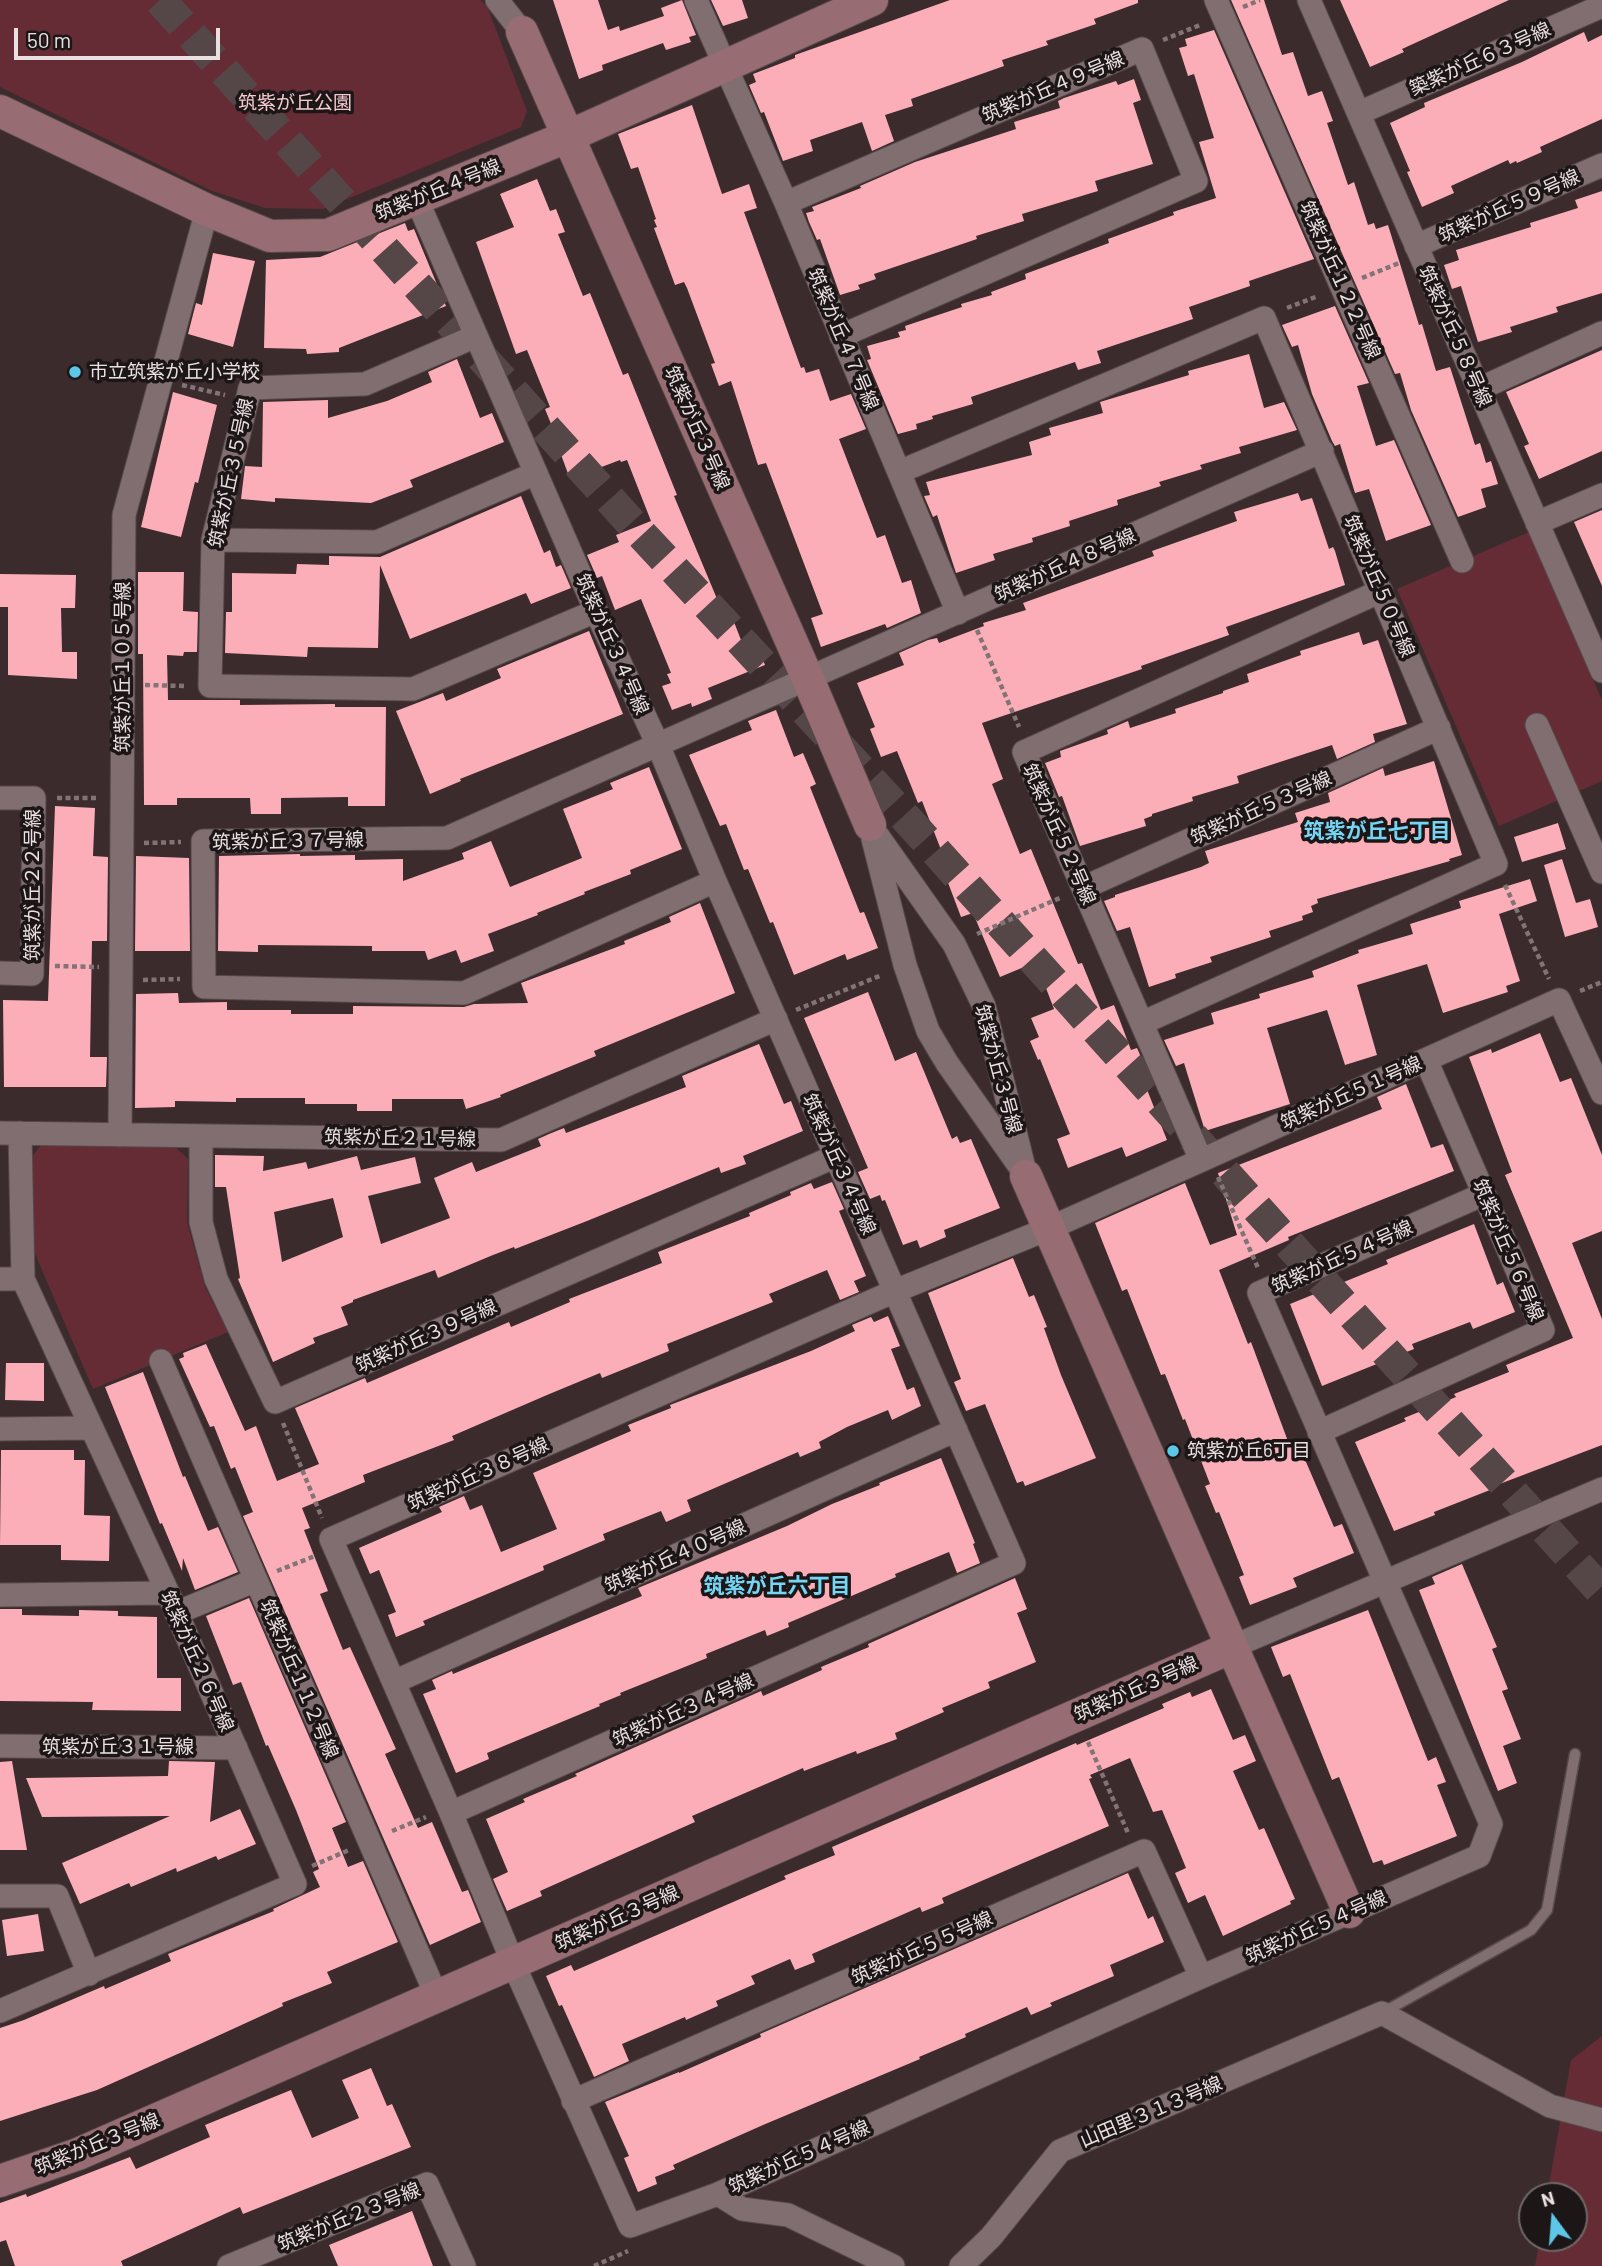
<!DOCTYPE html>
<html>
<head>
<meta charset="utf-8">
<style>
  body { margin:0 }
  #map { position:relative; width:1602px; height:2266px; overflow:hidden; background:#3b2b2d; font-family:Barlow,sans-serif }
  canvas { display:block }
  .north { position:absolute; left:1518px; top:2182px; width:70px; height:70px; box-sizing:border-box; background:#1d1617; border:2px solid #6f6768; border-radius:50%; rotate:344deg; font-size:19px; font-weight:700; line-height:28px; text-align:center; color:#ebe0e1 }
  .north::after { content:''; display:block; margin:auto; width:24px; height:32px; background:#5dc7e8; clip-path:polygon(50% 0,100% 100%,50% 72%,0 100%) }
  .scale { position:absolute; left:14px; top:28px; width:206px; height:32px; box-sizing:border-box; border:4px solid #ebe0e1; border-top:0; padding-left:9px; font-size:21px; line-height:24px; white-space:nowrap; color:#ebe0e1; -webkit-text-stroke:5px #1d1617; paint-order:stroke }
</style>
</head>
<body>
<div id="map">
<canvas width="1602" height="2266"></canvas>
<div class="north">N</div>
<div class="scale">50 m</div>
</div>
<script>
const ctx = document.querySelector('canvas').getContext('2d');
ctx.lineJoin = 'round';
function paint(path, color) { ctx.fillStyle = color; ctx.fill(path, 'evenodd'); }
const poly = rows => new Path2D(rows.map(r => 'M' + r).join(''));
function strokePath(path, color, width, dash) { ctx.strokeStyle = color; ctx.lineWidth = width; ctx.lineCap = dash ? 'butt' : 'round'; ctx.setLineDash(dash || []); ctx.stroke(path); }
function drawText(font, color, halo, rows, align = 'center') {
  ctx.font = font + ' Barlow,"Noto Sans JP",sans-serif'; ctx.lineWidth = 7; ctx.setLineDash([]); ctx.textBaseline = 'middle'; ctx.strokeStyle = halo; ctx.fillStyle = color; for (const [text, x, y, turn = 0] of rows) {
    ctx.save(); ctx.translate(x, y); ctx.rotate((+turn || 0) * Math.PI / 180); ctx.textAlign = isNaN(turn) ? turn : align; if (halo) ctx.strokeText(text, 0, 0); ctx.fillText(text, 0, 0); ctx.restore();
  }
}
const green = poly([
  [0,0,480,0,487,6,527,111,521,127,323,209,265,208,212,191,0,87],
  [1529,532,1602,700,1602,781,1499,826,1397,589],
  [41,1145,175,1147,188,1159,187,1222,205,1287,228,1332,93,1389,33,1249,31,1158],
  [1602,2036,1602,2266,1535,2266,1540,2238,1574,2238,1574,2196,1547,2196,1571,2060]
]);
const building = poly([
  [553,0,598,0,608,30,619,26,620,31,664,16,661,8,682,0,696,35,689,37,691,42,666,50,663,43,602,65,603,70,579,79],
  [711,0,742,0,748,18,723,26],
  [950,0,1138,0,1138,3,1094,19,1096,24,1046,41,1048,45,1002,60,1004,66,911,99,913,106,885,115,894,141,872,151,862,122,810,140,813,151,783,161,764,112,761,113,749,85,756,82,753,74,795,58,795,55],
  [1231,0,1264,0,1282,55,1293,52,1308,96,1322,91,1333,121,1327,123,1348,185,1354,182,1368,225,1374,223,1376,229,1388,225,1419,325,1422,324,1436,371,1450,367,1475,445,1480,443,1486,463,1491,461,1498,484,1481,489,1486,507,1458,517,1411,410,1400,373,1395,374],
  [1340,0,1509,0,1402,49,1404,52,1370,67],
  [1214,30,1314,259,1249,281,1250,286,1189,307,1193,319,1097,351,1101,363,1078,370,1075,362,971,397,973,404,932,416,933,419,916,424,917,429,898,434,867,360,871,359,867,346,900,337,898,332,906,330,905,326,962,307,961,304,992,295,991,292,1026,279,1025,274,1109,243,1108,239,1174,215,1173,212,1216,198,1199,142,1214,138,1194,74,1188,76,1179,48,1187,46,1185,39],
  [1584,32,1588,42,1602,35,1602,119,1540,147,1542,152,1517,163,1516,161,1510,164,1508,160,1451,186,1454,193,1422,207,1407,172,1410,171,1390,123,1425,107,1424,103,1522,62],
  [1134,79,1141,100,1133,103,1153,164,1095,181,1098,191,1022,214,1024,221,976,236,977,239,874,274,876,279,858,285,860,289,840,295,820,239,817,240,809,222,806,213,814,211,812,207,861,188,860,186,915,162,1016,129,1014,122,1060,108,1058,101,1064,98,1116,81,1118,85],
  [692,105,722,194,749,184,757,208,744,212,801,368,804,367,806,373,819,369,830,401,851,394,866,429,839,439,877,538,885,535,902,583,911,580,921,613,887,628,885,624,821,647,811,618,823,614,766,463,758,465,731,381,719,386,711,364,715,363,687,288,684,282,675,285,654,228,657,227,654,220,656,219,638,167,631,169,618,134],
  [537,179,550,211,556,209,565,232,558,234,583,296,590,293,623,375,628,373,677,495,674,496,720,606,727,604,741,640,753,636,765,665,708,688,712,699,692,707,691,703,672,710,662,686,671,683,667,674,671,673,641,599,615,610,602,576,597,578,587,555,619,542,616,535,651,521,627,460,621,462,620,460,570,479,560,452,562,451,545,409,550,407,527,350,516,354,476,242,514,227,500,194],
  [1602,191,1602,293,1556,307,1558,312,1510,327,1512,332,1478,342,1461,286,1452,289,1444,265,1459,260,1456,250,1531,227,1530,223,1578,208,1575,200],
  [405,223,408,231,414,229,446,306,339,348,339,352,307,354,306,349,264,348,266,260,320,257],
  [213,253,255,261,233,347,188,334,196,303,202,305],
  [1335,306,1369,383,1357,386,1376,446,1394,440,1431,525,1386,541,1369,489,1355,493,1340,444,1335,446,1332,441,1312,394,1298,345,1292,347,1282,325],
  [1602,350,1602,451,1539,479,1524,446,1529,444,1506,392],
  [1249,354,1264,408,1284,402,1297,430,1239,447,1241,453,1200,465,1202,469,1159,482,1161,486,1117,500,1118,505,1069,521,1070,526,1032,538,1033,542,993,554,995,560,956,573,937,515,933,517,924,496,930,495,926,482,1032,455,1029,442,1051,435,1049,428,1103,413,1100,402,1189,375,1188,371],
  [457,359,480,418,492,413,504,442,410,480,413,487,371,503,275,498,275,502,241,499,245,466,262,467,263,402,328,400,328,418,387,401,432,382,428,372],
  [173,392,217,405,198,483,195,482,181,537,141,527],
  [1298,493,1301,501,1312,498,1329,549,1333,547,1335,551,1345,585,1226,627,1229,635,1141,666,1142,669,982,723,1003,779,992,784,1020,854,1031,849,1078,964,1082,963,1101,1010,1114,1005,1131,1050,1137,1048,1149,1075,1142,1077,1167,1140,1126,1157,1122,1147,1068,1168,1057,1139,1070,1134,1040,1059,1038,1060,1030,1041,1039,1037,1031,1018,1054,1009,1036,962,1000,977,973,913,961,917,947,880,952,878,922,801,918,803,897,751,881,757,870,729,875,727,857,683,904,665,899,653,928,640,937,638,939,643,984,626,983,623,1026,610,1023,603,1154,556,1152,551,1237,521,1234,512],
  [521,496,544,553,550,550,556,567,561,565,571,588,531,604,526,593,410,639,380,565,378,648,308,647,307,657,225,653,226,612,232,612,232,573,296,574,297,564,329,565,329,556,380,557],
  [1602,510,1602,586,1574,522],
  [138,572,184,572,183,611,198,612,197,652,184,652,183,656,167,655,168,700,240,700,240,705,335,704,335,707,386,707,385,806,348,806,348,797,281,798,281,814,251,814,250,798,177,798,177,805,144,805,143,654,138,654],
  [0,574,76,575,75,608,61,608,62,652,77,652,77,679,8,675,8,607,0,607],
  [589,631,623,714,460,779,461,781,430,794,396,711,443,693,446,701,501,678,497,669],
  [1359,632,1363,645,1378,640,1407,724,1373,734,1375,742,1337,759,1332,745,1237,776,1239,783,1192,797,1193,801,1152,814,1152,816,1144,819,1146,826,1080,846,1062,796,1059,797,1045,763,1061,757,1060,751,1108,734,1107,730,1128,721,1130,728,1176,713,1175,709,1223,693,1223,691,1249,682,1247,674,1301,655,1300,651],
  [776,710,794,757,803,753,816,784,810,787,860,913,864,912,878,948,847,960,845,954,794,975,773,922,770,923,748,869,744,870,726,824,720,826,689,755,752,730,748,721],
  [1434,761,1462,855,1449,859,1450,861,1317,899,1318,903,1311,906,1313,912,1302,916,1303,920,1269,931,1271,937,1210,957,1212,962,1175,974,1176,978,1149,987,1130,927,1117,931,1104,901,1115,897,1115,895,1201,867,1209,863,1205,851,1298,822,1295,813,1330,802,1328,793,1383,768,1385,776],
  [649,767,682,849,630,870,631,874,584,892,585,894,537,913,538,915,488,934,494,951,461,963,456,950,428,960,425,951,372,951,372,946,258,945,258,952,218,951,219,856,300,854,300,856,355,855,355,860,403,859,403,881,464,859,462,853,491,841,510,887,582,858,563,809,613,789,610,783],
  [55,806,95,808,93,856,108,857,107,941,92,941,90,1057,107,1057,106,1087,4,1087,3,1000,48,1001],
  [1558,823,1566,849,1522,862,1514,837],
  [136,856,189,858,190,951,135,951],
  [1562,859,1576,903,1590,899,1598,927,1565,937,1544,865],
  [1530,879,1537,901,1499,914,1520,981,1506,986,1508,992,1443,1013,1427,964,1357,985,1377,1055,1345,1065,1327,1010,1267,1028,1290,1104,1205,1131,1184,1063,1176,1066,1164,1040,1214,1024,1211,1013,1260,998,1259,994,1314,977,1312,971,1359,953,1358,950,1413,934,1410,924,1461,908,1459,901],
  [700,903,735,993,594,1051,596,1056,500,1095,501,1097,466,1109,463,1099,392,1099,392,1111,357,1111,357,1104,305,1104,305,1098,236,1098,236,1102,175,1101,175,1107,135,1108,136,994,178,993,179,1003,227,1002,227,1010,291,1010,291,1014,353,1014,353,1006,464,1007,474,1004,528,1003,521,983,625,944,624,941,671,922,669,917],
  [868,992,895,1061,916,1052,952,1139,957,1136,960,1143,971,1139,1000,1208,944,1230,946,1237,920,1248,917,1240,903,1245,885,1200,882,1201,880,1195,870,1199,858,1172,868,1168,804,1018],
  [1540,1033,1560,1082,1571,1078,1602,1155,1602,1231,1572,1243,1602,1319,1602,1445,1489,1488,1490,1490,1434,1512,1435,1515,1394,1531,1355,1442,1406,1421,1404,1418,1456,1397,1454,1394,1509,1372,1506,1365,1573,1338,1505,1175,1512,1172,1469,1057,1491,1049,1492,1053],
  [759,1044,784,1104,791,1101,803,1131,743,1156,746,1164,721,1173,719,1167,587,1221,515,1249,514,1247,493,1255,438,1278,435,1270,353,1300,353,1302,341,1307,348,1325,313,1338,315,1343,273,1362,238,1279,240,1278,226,1187,215,1187,215,1155,264,1156,263,1171,306,1162,308,1169,357,1156,361,1170,415,1157,421,1183,368,1196,381,1244,450,1218,434,1178,472,1162,476,1172,541,1146,538,1139,549,1134,564,1128,566,1133,686,1087,682,1076],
  [333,1198,343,1237,282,1262,274,1212],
  [1406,1084,1431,1148,1443,1144,1454,1171,1288,1237,1289,1240,1219,1270,1248,1344,1251,1342,1289,1444,1297,1441,1334,1527,1342,1524,1354,1553,1293,1578,1297,1587,1250,1605,1239,1577,1244,1575,1219,1512,1216,1513,1205,1486,1210,1484,1185,1419,1183,1420,1165,1374,1161,1375,1127,1289,1122,1291,1095,1223,1185,1183,1210,1245,1237,1235,1218,1173,1382,1109,1377,1097],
  [832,1182,844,1209,839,1211,866,1276,854,1281,859,1292,840,1300,827,1270,769,1294,773,1302,667,1344,669,1351,602,1378,600,1373,547,1395,452,1436,454,1440,363,1475,365,1482,302,1508,310,1528,304,1530,328,1591,320,1594,343,1650,350,1647,396,1749,385,1754,418,1828,432,1822,462,1892,468,1890,481,1922,430,1945,243,1516,253,1512,235,1467,231,1469,214,1426,210,1427,179,1359,184,1357,183,1353,206,1344,245,1431,256,1426,277,1481,319,1464,295,1408,365,1378,367,1383,509,1322,511,1327,570,1302,569,1299,662,1263,658,1252,750,1216,749,1213,791,1195,790,1192,811,1183,814,1189],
  [1474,1224,1497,1285,1503,1282,1515,1312,1473,1329,1470,1322,1412,1344,1414,1349,1322,1386,1290,1304,1388,1264,1386,1260],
  [1013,1258,1029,1297,1034,1295,1047,1327,1044,1328,1061,1375,1096,1458,1025,1486,1023,1481,1017,1483,985,1404,966,1411,954,1382,961,1379,928,1293],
  [888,1316,900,1346,891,1349,907,1390,914,1387,921,1406,892,1420,888,1410,847,1427,819,1442,821,1448,800,1457,798,1452,687,1500,691,1511,666,1522,661,1511,603,1534,605,1540,543,1566,544,1570,423,1621,425,1625,396,1637,388,1615,396,1612,379,1570,370,1574,359,1548,442,1512,439,1507,464,1496,470,1510,482,1505,501,1552,557,1529,533,1473,631,1431,628,1425,671,1408,670,1405,811,1351,855,1331,852,1325,871,1317,874,1322],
  [6,1363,44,1363,44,1401,5,1400],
  [143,1372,183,1477,185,1476,208,1531,218,1527,238,1572,195,1590,183,1558,182,1571,162,1523,160,1524,105,1387],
  [1,1450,74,1450,74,1460,85,1460,84,1515,110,1516,109,1561,61,1560,61,1545,0,1545],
  [941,1458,975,1543,973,1544,980,1563,957,1573,949,1552,895,1574,896,1577,788,1623,789,1627,767,1636,765,1630,706,1654,707,1658,620,1693,621,1695,599,1704,600,1706,487,1753,489,1759,456,1773,423,1694,436,1689,432,1680,452,1671,453,1674,642,1596,638,1588,787,1526,832,1504,880,1485,879,1483],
  [1462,1564,1497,1647,1492,1649,1508,1689,1502,1691,1521,1739,1503,1746,1517,1783,1498,1791,1419,1590,1435,1584,1432,1577],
  [1015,1578,1027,1609,1017,1613,1036,1662,988,1682,990,1688,942,1708,944,1712,895,1733,897,1739,857,1754,856,1751,804,1771,803,1768,692,1816,695,1822,540,1891,542,1896,507,1911,493,1879,508,1872,486,1819,525,1802,523,1799,577,1776,575,1774,761,1691,763,1696,822,1670,821,1667,869,1647,868,1644],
  [249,1598,346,1822,332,1828,348,1867,363,1861,398,1942,327,1972,332,1983,282,2003,283,2006,200,2044,97,2090,0,2121,0,2028,24,2020,104,1986,105,1989,171,1961,168,1954,274,1911,273,1909,320,1887,313,1872,319,1869,296,1810,268,1745,266,1746,241,1682,233,1685,206,1616],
  [0,1609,22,1609,22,1615,79,1616,79,1610,118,1611,118,1616,157,1617,157,1678,181,1678,181,1711,92,1710,93,1702,0,1701],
  [1368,1610,1428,1761,1436,1757,1446,1782,1437,1785,1457,1836,1384,1865,1382,1860,1373,1863,1339,1777,1332,1780,1290,1674,1283,1677,1271,1647],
  [1211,1689,1233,1740,1245,1735,1256,1761,1233,1771,1259,1830,1264,1828,1295,1899,1290,1901,1291,1904,1223,1936,1205,1895,1188,1903,1175,1873,1186,1868,1177,1846,1162,1810,1153,1812,1130,1758,1090,1775,1092,1778,1089,1779,1109,1826,942,1898,944,1903,922,1912,920,1907,812,1954,815,1962,795,1970,790,1959,751,1976,755,1984,716,2001,718,2006,686,2020,685,2017,622,2044,629,2061,594,2077,562,2005,559,2006,546,1976,571,1965,574,1971,740,1899,786,1879,784,1876,835,1855,832,1847,1076,1743,1077,1745,1164,1708,1162,1704,1190,1692,1192,1697],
  [12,1761,27,1850,0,1850,0,1762],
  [169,1761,215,1762,210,1822,240,1809,256,1844,218,1860,216,1856,177,1872,176,1868,131,1887,129,1883,80,1904,62,1863,170,1816,42,1817,26,1778,168,1776],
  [1128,1873,1148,1919,1153,1916,1164,1942,1110,1965,1114,1976,1050,2003,1052,2006,1031,2015,1027,2007,965,2034,966,2037,919,2057,920,2059,763,2125,673,2165,675,2169,655,2177,657,2184,638,2192,624,2158,629,2156,605,2102,679,2072,679,2073,761,2037,760,2034],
  [38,1914,44,1951,7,1956,2,1920],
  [371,2068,387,2106,392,2104,411,2147,243,2214,240,2207,121,2261,123,2266,15,2266,6,2240,0,2242,0,2203,26,2194,27,2197,130,2157,136,2169,210,2137,205,2125,291,2090,312,2138,359,2118,342,2080],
  [412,2211,433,2266,338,2266,329,2245]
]);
const secondaryTunnel = poly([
  [160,0,632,524,914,827,1602,1592]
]);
const path = poly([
  [1243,7,1260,0],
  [1163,40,1200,25],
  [1362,278,1399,263],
  [1287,308,1318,296],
  [182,385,225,395],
  [977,630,1019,727],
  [145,685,185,686],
  [57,798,97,798],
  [144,843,181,842],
  [1505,885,1549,979],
  [977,934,1062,897],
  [55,966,99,967],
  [143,980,180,979],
  [1580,991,1602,982],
  [796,1010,882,975],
  [1218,1177,1258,1268],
  [283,1423,322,1518],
  [277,1571,315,1556],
  [1088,1742,1128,1833],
  [392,1831,426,1817],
  [312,1866,349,1850],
  [594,2266,628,2251]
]);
const lane = poly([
  [1382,2013,1531,1930,1547,1910,1575,1754]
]);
const street = poly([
  [497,0,522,32],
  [696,0,786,203,958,613],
  [1216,0,1462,561],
  [1309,0,1602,671],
  [1359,113,1602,6],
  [417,200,596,611,658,745,715,881,1014,1563,451,1813],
  [786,203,1142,49,1196,181,841,336],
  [1416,246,1602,165],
  [476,336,365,384,250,388,213,540,210,686,413,689,596,611],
  [1479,389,1602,333],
  [899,472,1264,318,1496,864,1142,1023],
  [1537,523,1602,495],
  [213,540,377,542,536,473],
  [1537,725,1602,872],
  [0,798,34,798,32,974,0,973],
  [870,825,954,944,984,1006,1026,1176],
  [873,839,905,965,928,1031,947,1063,1018,1164],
  [715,881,464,993,204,987,203,841,447,838,1322,451],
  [1083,888,1439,728],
  [0,1133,501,1140,776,1019],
  [120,1135,124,515,207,210],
  [201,1136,201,1222,216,1279,275,1402,836,1156],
  [1201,1160,1024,752,1381,591],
  [1484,1194,1259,1293,1491,1824,1479,1856,1201,1977,718,2194,630,2226,513,1963,451,1813,331,1539,895,1291,1050,1228,1559,1000,1602,1093],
  [0,1279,23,1279],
  [161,1361,437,1997],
  [0,1429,90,1428],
  [1319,1432,1543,1330,1426,1060],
  [0,1595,168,1593],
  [176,1613,256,1580],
  [1232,1647,1602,1489],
  [394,1682,956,1430],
  [0,1746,236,1748],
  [0,1896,57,1896,89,1974],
  [0,2011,295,1884,168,1593,23,1279,20,1133],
  [573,2101,1144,1851,1201,1977],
  [718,2194,742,2209,788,2215,893,2266],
  [229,2266,427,2184,464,2266],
  [961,2266,991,2237,1060,2151,1382,2013,1550,2106,1602,2120]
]);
const secondary = poly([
  [522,32,808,679,870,825],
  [0,111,207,210,270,236,328,235,569,136,872,0],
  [1232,1647,1349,1912],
  [0,2181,78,2154,1232,1647,1026,1176]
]);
const markers = [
  [75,372,7,"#5dc7e8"],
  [1173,1451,7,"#5dc7e8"]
];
const streetNames = [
  ["築紫が丘６３号線",1480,59,-24],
  ["筑紫が丘４９号線",1053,87,-23],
  ["筑紫が丘４号線",438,190,-22],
  ["筑紫が丘５９号線",1509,206,-24],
  ["筑紫が丘１２２号線",1340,280,66],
  ["筑紫が丘５８号線",1455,336,66],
  ["筑紫が丘４７号線",843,339,67],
  ["筑紫が丘３号線",697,428,66],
  ["筑紫が丘３５号線",231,473,-78],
  ["筑紫が丘４８号線",1065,565,-24],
  ["筑紫が丘５０号線",1379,586,67],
  ["筑紫が丘３４号線",612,644,66],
  ["筑紫が丘１０５号線",123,667,-90],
  ["筑紫が丘５３号線",1261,808,-24],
  ["筑紫が丘５２号線",1059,834,66],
  ["筑紫が丘３７号線",288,841,-1],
  ["筑紫が丘２２号線",33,885,-90],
  ["筑紫が丘３号線",998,1069,75],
  ["筑紫が丘５１号線",1351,1093,-24],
  ["筑紫が丘２１号線",400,1138,1],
  ["筑紫が丘３４号線",839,1164,66],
  ["筑紫が丘５６号線",1508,1250,67],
  ["筑紫が丘５４号線",1342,1257,-24],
  ["筑紫が丘３９号線",426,1336,-24],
  ["筑紫が丘３８号線",478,1474,-24],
  ["筑紫が丘４０号線",675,1556,-24],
  ["筑紫が丘２６号線",197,1661,66],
  ["筑紫が丘１１２号線",299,1679,67],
  ["筑紫が丘３号線",1136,1689,-24],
  ["筑紫が丘３４号線",683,1710,-24],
  ["筑紫が丘３１号線",118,1747],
  ["筑紫が丘３号線",617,1918,-24],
  ["筑紫が丘５４号線",1316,1927,-24],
  ["筑紫が丘５５号線",922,1948,-24],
  ["山田里３１３号線",1151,2112,-23],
  ["筑紫が丘３号線",97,2144,-22],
  ["筑紫が丘５４号線",799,2157,-24],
  ["筑紫が丘２３号線",349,2217,-22]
];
const parkNames = [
  ["筑紫が丘公園",295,103]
];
const poiNames = [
  ["市立筑紫が丘小学校",89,372],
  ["筑紫が丘6丁目",1187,1451]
];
const neighbourhoodNames = [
  ["筑紫が丘七丁目",1377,831],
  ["筑紫が丘六丁目",777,1586]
];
paint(green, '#662c36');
paint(building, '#fbaeb8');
strokePath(secondaryTunnel, '#554648', 32, [32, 16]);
strokePath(lane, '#56494a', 13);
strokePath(street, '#56494a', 25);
strokePath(secondary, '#56494a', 34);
strokePath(path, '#827476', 4.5, [5, 3.5]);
strokePath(lane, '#816e70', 10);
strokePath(street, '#816e70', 23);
strokePath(secondary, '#976c72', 32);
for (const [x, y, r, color] of markers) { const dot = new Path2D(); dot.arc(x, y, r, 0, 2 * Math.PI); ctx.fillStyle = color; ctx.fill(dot); strokePath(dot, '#1d1617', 2.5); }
drawText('19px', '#ebe0e1', '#1d1617', streetNames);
drawText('19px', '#f5cbcf', '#1d1617', parkNames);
drawText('19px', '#ebe0e1', '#1d1617', poiNames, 'left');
drawText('bold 21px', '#75d5f4', '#1d1617', neighbourhoodNames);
</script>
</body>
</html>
